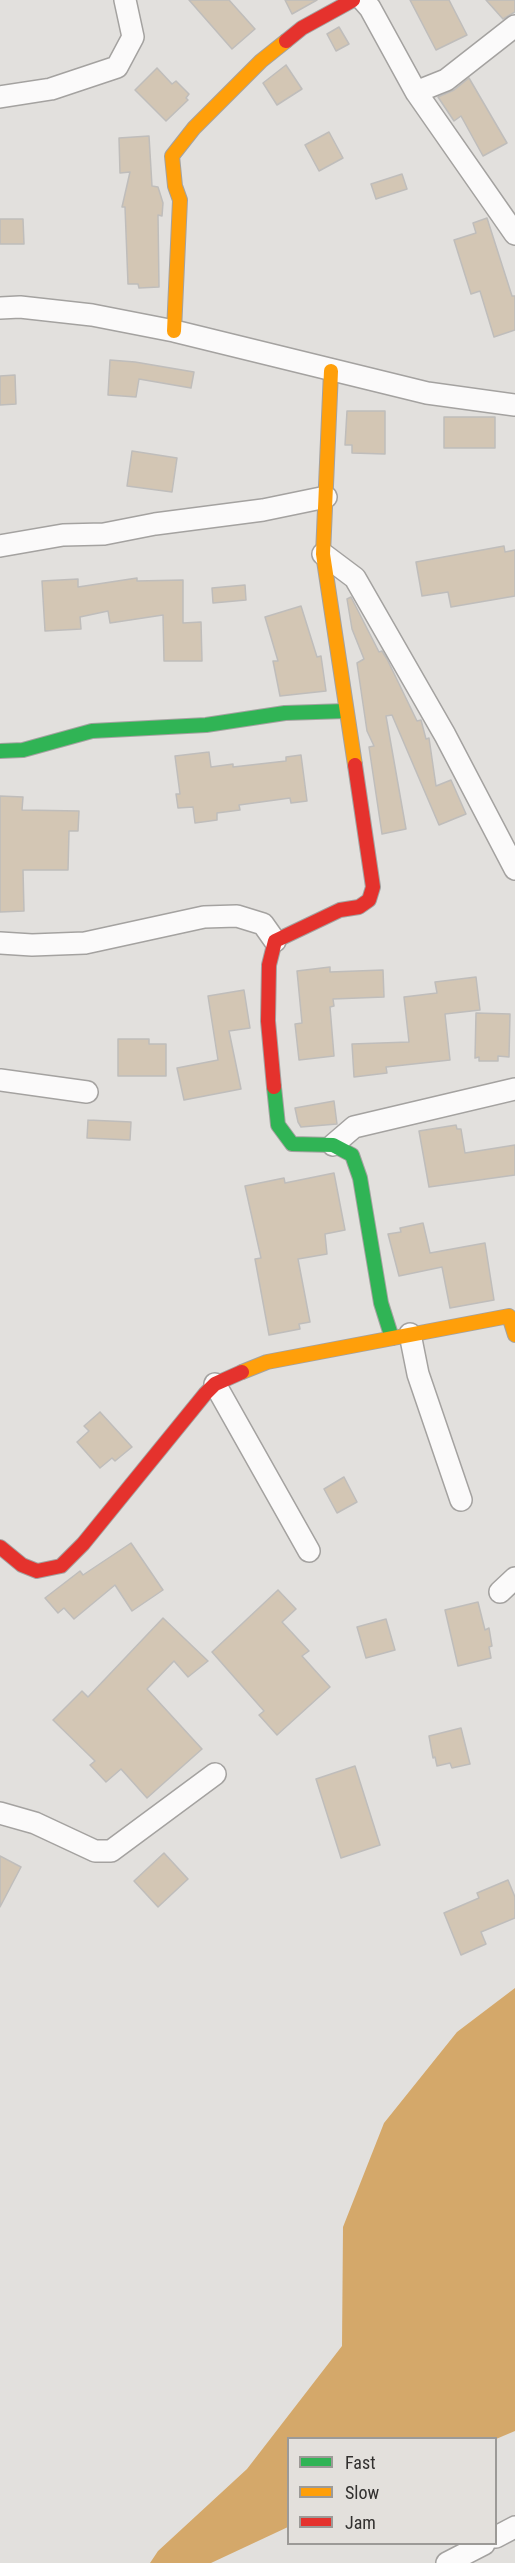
<!DOCTYPE html>
<html>
<head>
<meta charset="utf-8">
<style>
  body { margin:0 }
  #map { position:relative; width:515px; height:2563px; overflow:hidden; background:#e2e0dd; font-family:"Roboto Condensed",sans-serif }
  canvas { display:block }
  .legend { position:absolute; left:287px; top:2437px; width:210px; height:108px; box-sizing:border-box; background:#e3e0dc; border:2px solid #9c9a97; margin:0; padding:8px 10px; list-style:none; font-size:18px; color:#32302f }
  .legend li { display:flex; align-items:center; gap:12px; height:30px }
  .legend b { width:30px; border:2px solid #9c9a97 }
</style>
</head>
<body>
<div id="map">
<canvas width="515" height="2563"></canvas>
<ul class="legend">
<li><b style="height:8px;background:#30b455"></b>Fast</li>
<li><b style="height:8px;background:#ff9f0a"></b>Slow</li>
<li><b style="height:8px;background:#e5322d"></b>Jam</li>
</ul>
</div>
<script>
const ctx = document.querySelector('canvas').getContext('2d');
ctx.lineJoin = 'round';
function paint(path, color) { ctx.fillStyle = color; ctx.fill(path, 'evenodd'); }
const poly = rows => new Path2D(rows.map(r => 'M' + r).join(''));
function strokePath(path, color, width, dash) { ctx.strokeStyle = color; ctx.lineWidth = width; ctx.lineCap = dash ? 'butt' : 'round'; ctx.setLineDash(dash || []); ctx.stroke(path); }
const water = poly([
  [515,1988,515,2431,496,2439,288,2438,288,2527,211,2563,150,2563,158,2551,247,2469,342,2346,343,2227,384,2123,457,2032]
]);
const building = poly([
  [189,0,229,0,255,29,232,49,189,0],
  [285,0,317,0,292,14,285,0],
  [410,0,449,0,467,35,436,50,410,0],
  [486,0,515,0,515,12,503,19,486,0],
  [339,27,349,44,336,51,327,34,339,27],
  [286,65,302,89,277,105,263,83,286,65],
  [157,68,172,84,176,81,189,94,186,98,188,100,166,121,135,90,157,68],
  [469,78,507,143,483,156,461,116,454,121,438,97,454,90,469,78],
  [329,132,343,158,319,171,305,145,329,132],
  [149,136,152,186,158,187,163,203,162,216,158,215,159,287,139,288,138,284,128,284,125,207,122,207,130,172,120,173,119,138,149,136],
  [402,174,407,189,376,199,371,184,402,174],
  [487,218,512,296,515,296,515,330,494,337,480,291,471,294,454,240,476,233,473,223,487,218],
  [0,219,23,219,24,244,0,244,0,219],
  [110,360,135,362,194,372,191,388,139,379,136,397,108,395,110,360],
  [15,375,16,404,0,405,0,376,15,375],
  [347,411,385,411,385,454,352,453,352,445,345,445,347,411],
  [444,417,495,417,495,448,444,448,444,417],
  [132,451,177,458,172,492,127,486,132,451],
  [504,546,505,552,515,550,515,596,451,607,448,592,422,596,416,562,504,546],
  [137,578,137,581,183,580,183,623,201,622,202,661,164,661,163,615,110,623,108,611,80,617,81,629,45,631,42,581,78,579,78,587,137,578],
  [245,585,246,600,213,603,212,588,245,585],
  [351,597,379,652,382,651,387,659,417,721,421,720,426,739,429,738,436,786,451,780,466,814,439,825,392,715,386,716,406,829,382,834,369,747,374,746,367,731,357,663,364,659,352,629,347,599,351,597],
  [301,606,317,657,321,656,326,691,280,696,273,661,278,661,265,617,301,606],
  [209,752,211,767,233,764,233,767,286,761,286,757,301,755,307,801,291,803,290,798,239,805,240,810,217,813,217,820,195,823,193,807,178,808,176,794,180,794,175,756,209,752],
  [0,796,23,797,22,810,79,811,78,831,69,831,68,870,23,870,24,911,0,912,0,796],
  [330,967,330,972,383,970,384,997,333,999,334,1006,330,1007,334,1056,299,1060,295,1024,302,1023,297,971,330,967],
  [476,977,480,1010,445,1014,450,1060,386,1067,387,1073,354,1077,352,1044,409,1042,404,997,437,993,435,982,476,977],
  [244,990,250,1028,229,1031,241,1089,184,1100,177,1068,218,1060,208,996,244,990],
  [476,1013,510,1014,509,1057,498,1056,498,1061,479,1061,479,1057,475,1058,476,1013],
  [118,1039,149,1039,149,1044,166,1044,166,1076,118,1076,118,1039],
  [334,1101,337,1124,301,1127,298,1122,295,1108,334,1101],
  [88,1120,131,1122,130,1140,87,1138,88,1120],
  [456,1125,457,1129,461,1129,465,1153,515,1145,515,1175,429,1187,419,1131,456,1125],
  [334,1173,345,1230,325,1234,327,1254,298,1259,310,1322,299,1324,300,1329,269,1335,255,1259,261,1258,245,1186,284,1178,285,1183,334,1173],
  [423,1223,430,1253,485,1243,494,1300,450,1308,442,1267,399,1276,388,1234,401,1232,400,1228,423,1223],
  [100,1412,132,1447,115,1461,112,1458,100,1468,77,1442,89,1431,84,1426,100,1412],
  [344,1477,357,1502,337,1513,324,1489,344,1477],
  [131,1543,163,1590,132,1611,115,1585,74,1619,64,1608,58,1613,45,1598,80,1571,83,1575,131,1543],
  [278,1590,296,1609,282,1622,309,1651,302,1656,330,1687,277,1735,259,1715,264,1711,212,1652,278,1590],
  [478,1602,485,1630,489,1628,492,1646,489,1647,491,1658,458,1666,445,1610,478,1602],
  [163,1618,208,1661,188,1677,174,1661,147,1689,202,1749,147,1798,121,1769,106,1782,90,1765,95,1761,53,1720,82,1691,88,1697,163,1618],
  [386,1619,395,1650,366,1658,357,1627,386,1619],
  [461,1728,470,1764,452,1768,450,1763,437,1766,435,1757,433,1758,429,1736,461,1728],
  [355,1766,380,1845,341,1858,316,1779,355,1766],
  [164,1853,188,1879,158,1907,134,1881,164,1853],
  [0,1856,21,1867,0,1907,0,1856],
  [508,1880,515,1897,515,1918,481,1932,486,1944,461,1955,444,1913,479,1898,477,1893,508,1880]
]);
const street = poly([
  [363,0,370,8,416,92,515,234],
  [416,92,446,80,515,26],
  [0,97,51,89,117,67,133,37,125,0],
  [0,308,20,307,92,315,174,331,427,393,515,405],
  [0,546,63,535,104,534,155,524,263,510,326,497],
  [323,554,355,578,445,735,515,869],
  [0,943,32,945,85,943,204,917,237,916,263,924,275,941],
  [0,1080,87,1092],
  [333,1145,354,1127,515,1089],
  [410,1334,418,1374,461,1500],
  [215,1384,309,1551],
  [500,1592,515,1578],
  [0,1813,35,1823,95,1851,111,1851,215,1774],
  [496,2537,515,2527],
  [447,2563,484,2544]
]);
const fast = poly([
  [0,751,23,750,92,731,206,725,285,713,346,711],
  [274,1087,278,1125,292,1144,333,1145,352,1155,360,1178,381,1303,392,1338]
]);
const slow = poly([
  [174,331,180,200,175,186,172,156,194,128,261,61,286,41],
  [331,371,323,554,355,765],
  [242,1372,267,1362,509,1316,515,1335]
]);
const jam = poly([
  [286,41,302,28,353,0],
  [274,1087,268,1021,269,965,275,941,340,910,359,907,369,900,373,887,355,765],
  [0,1547,22,1565,37,1571,61,1566,83,1544,205,1394,215,1384,242,1372]
]);
paint(water, '#d4a86a');
paint(building, '#d3c6b4');
strokePath(building, '#bfbdbb', 1.5);
strokePath(street, '#a4a2a0', 24);
strokePath(fast, '#a4a2a0', 16);
strokePath(slow, '#a4a2a0', 16);
strokePath(jam, '#a4a2a0', 16);
strokePath(street, '#fbfafa', 21);
strokePath(fast, '#30b455', 14);
strokePath(slow, '#ff9f0a', 14);
strokePath(jam, '#e5322d', 14);
</script>
</body>
</html>
